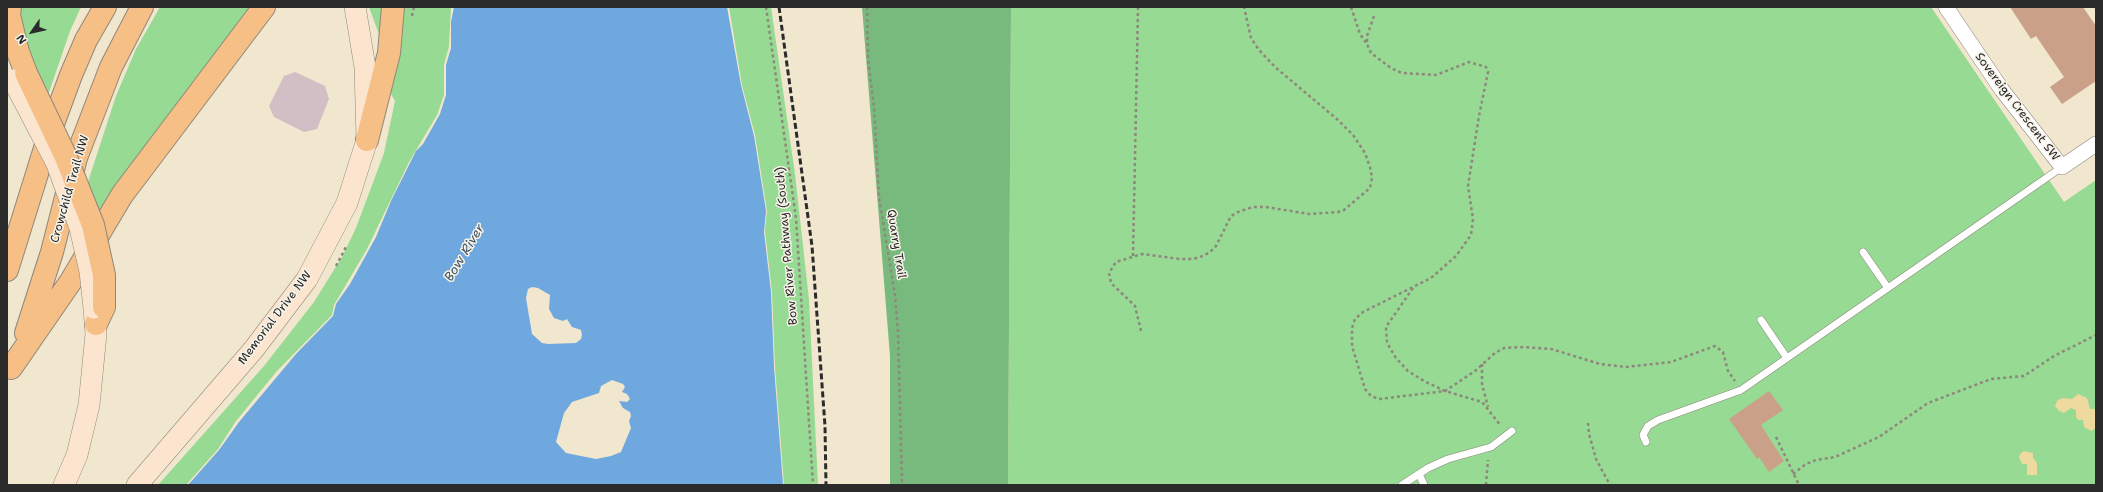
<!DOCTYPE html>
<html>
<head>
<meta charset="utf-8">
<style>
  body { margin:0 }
  #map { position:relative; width:2103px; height:492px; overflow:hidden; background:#f1e6ce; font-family:"Shantell Sans",sans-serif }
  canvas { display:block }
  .frame { position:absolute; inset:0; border:8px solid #2b2b2b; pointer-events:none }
  .north { position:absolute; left:12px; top:12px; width:40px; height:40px; -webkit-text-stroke:3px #f7f3e8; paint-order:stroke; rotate:236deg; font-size:11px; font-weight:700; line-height:16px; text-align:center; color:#2b2b2b }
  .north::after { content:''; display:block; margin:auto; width:14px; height:18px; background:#2b2b2b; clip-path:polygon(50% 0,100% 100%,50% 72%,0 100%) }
</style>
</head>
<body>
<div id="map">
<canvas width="2103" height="492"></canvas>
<div class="frame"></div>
<div class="north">N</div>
</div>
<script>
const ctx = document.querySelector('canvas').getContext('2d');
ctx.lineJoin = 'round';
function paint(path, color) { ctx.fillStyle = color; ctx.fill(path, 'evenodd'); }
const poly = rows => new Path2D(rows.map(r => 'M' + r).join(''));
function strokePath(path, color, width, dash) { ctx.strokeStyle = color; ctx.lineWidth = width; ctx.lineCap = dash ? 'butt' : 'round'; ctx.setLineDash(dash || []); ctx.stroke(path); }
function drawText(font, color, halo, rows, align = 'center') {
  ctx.font = font + ' "Shantell Sans",sans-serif'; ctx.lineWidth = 3; ctx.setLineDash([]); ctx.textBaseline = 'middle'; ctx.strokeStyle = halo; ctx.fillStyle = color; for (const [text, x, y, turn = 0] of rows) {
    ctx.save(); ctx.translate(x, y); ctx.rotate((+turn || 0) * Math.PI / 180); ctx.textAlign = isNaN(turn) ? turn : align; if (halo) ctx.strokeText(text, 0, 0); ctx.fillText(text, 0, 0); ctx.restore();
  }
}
const industrial = poly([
  [295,72,325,86,329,99,317,129,304,132,274,117,269,106,284,76]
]);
const green = poly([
  [19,7,81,7,70,31,47,98,28,63],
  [160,7,256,7,100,220,85,191,116,96,136,49],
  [369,7,384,7,383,45],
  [400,7,451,7,449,46,444,65,444,95,437,115,409,162,367,249,334,305,332,315,277,371,236,421,218,449,186,485,158,485,264,366,314,302,342,257,356,228,384,153,395,101,389,90],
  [729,7,771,7,795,174,809,300,818,485,784,485,775,367,772,292,765,231,767,211,755,135,742,85],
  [1011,7,1931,7,2064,202,2096,180,2096,485,1008,485]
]);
const forest = poly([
  [862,7,1011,7,1008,485,890,485,890,356]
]);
const sand = poly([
  [2078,394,2087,398,2090,409,2096,409,2096,428,2091,431,2084,427,2083,420,2078,420,2076,417,2076,410,2071,408,2064,413,2059,411,2055,406,2057,401,2062,398,2072,399],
  [2024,451,2033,453,2033,458,2037,463,2037,475,2027,475,2027,464,2022,464,2019,457,2021,453]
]);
const water = poly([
  [454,7,727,7,741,85,754,136,766,211,764,232,771,292,774,367,783,485,188,485,219,450,239,422,296,354,333,316,336,304,350,284,376,237,391,201,416,151,423,144,440,114,446,95,446,65,451,48,451,22],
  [532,287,538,288,550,295,549,309,554,318,563,321,567,319,572,327,581,330,582,335,581,339,576,343,548,344,542,343,532,334,526,298,528,289],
  [612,380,623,384,625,387,622,392,627,394,630,399,627,402,619,401,623,408,630,412,631,416,629,421,631,428,621,452,611,456,596,459,566,453,556,442,564,413,572,402,599,393,601,386]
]);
const building = poly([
  [2010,7,2083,7,2096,26,2096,81,2062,104,2050,87,2064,77,2036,36,2031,39],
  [1769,391,1783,410,1761,425,1784,461,1769,472,1759,457,1757,459,1729,419]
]);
const path = poly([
  [766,7,796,218,813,485],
  [867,7,868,58,874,107,879,197,895,295,898,332,902,485],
  [1351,7,1360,34,1367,44],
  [412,16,414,7],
  [1374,16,1367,36,1367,44,1371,53,1391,68,1402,73,1436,75,1469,62,1486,67,1488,72,1479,116,1468,186,1473,219,1471,235,1456,256,1431,278,1363,312,1355,319,1352,328,1352,346,1365,389,1371,396,1379,399,1445,391,1475,371,1495,353,1504,348,1523,347,1551,349,1600,364,1626,367,1671,362,1715,346,1723,352,1728,371,1735,381],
  [1133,256,1138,7],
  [336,266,346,247],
  [1413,288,1386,327,1387,343,1396,358,1408,371,1424,381,1445,391,1482,402,1501,426],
  [1141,331,1135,306,1111,283,1109,273,1116,262,1142,254,1180,259,1193,259,1203,256,1210,252,1216,246,1231,216,1238,212,1253,207,1266,207,1309,214,1338,212,1344,210,1370,188,1372,178,1370,167,1365,153,1353,135,1338,120,1275,67,1259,50,1251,38,1244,7],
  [1482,364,1482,384,1488,407],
  [1588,423,1589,434,1596,459,1610,485],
  [1776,437,1799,485],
  [1793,474,1806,464,1816,460,1835,457,1879,437,1928,403,1991,379,2024,376,2054,356,2096,335],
  [1486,485,1488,460]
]);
const service = poly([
  [1863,252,1888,288],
  [1761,320,1787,358],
  [1646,442,1643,435,1648,426,1658,420,1741,390,2062,167],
  [1419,474,1424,485],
  [1402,485,1428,468,1448,459,1491,447,1512,431]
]);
const minor = poly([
  [1946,7,2002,90,2062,167,2096,144]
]);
const secondary = poly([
  [64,485,77,455,89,405,96,334,94,308],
  [137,485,254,349,307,279,347,203,367,140,365,67,355,7]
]);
const motorway = poly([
  [10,7,9,15,18,52,26,73],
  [367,140,389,53,393,7],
  [7,270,50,132,71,75,86,40,105,7],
  [96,324,104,307],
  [26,333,52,252,76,158,111,67,142,7],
  [11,368,71,281,122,195,264,7]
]);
const rail = poly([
  [779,7,812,246,825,426,826,485]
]);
const secondaryBridge = poly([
  [13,80,57,164,80,228,90,271,94,308]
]);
const motorwayBridge = poly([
  [26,73,65,155,93,225,104,275,104,307]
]);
const streetNames = [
  ["Sovereign Crescent SW",2017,107,53],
  ["Crowchild Trail NW",70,189,-74],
  ["Quarry Trail",896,244,81],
  ["Bow River Pathway (South)",787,246,-95],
  ["Memorial Drive NW",275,318,-53]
];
const waterNames = [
  ["Bow River",465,253,-59]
];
paint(industrial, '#d2bec5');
paint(green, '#96da93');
paint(forest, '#78ba7d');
paint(sand, '#eeda9e');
paint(water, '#6fa8df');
paint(building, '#caa188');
strokePath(service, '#8e887c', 8);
strokePath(minor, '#8e887c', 16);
strokePath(secondary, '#8e887c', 22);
strokePath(motorway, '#8e887c', 24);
strokePath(path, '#8e887c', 2.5, [3, 3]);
strokePath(service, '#fff', 7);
strokePath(minor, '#fff', 15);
strokePath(secondary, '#fbe5cf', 21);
strokePath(motorway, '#f5bf86', 22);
strokePath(rail, '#2b2b2b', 3, [6, 3]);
strokePath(secondaryBridge, '#8e887c', 22, []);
strokePath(motorwayBridge, '#8e887c', 24, []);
strokePath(secondaryBridge, '#fbe5cf', 21);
strokePath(motorwayBridge, '#f5bf86', 22);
drawText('12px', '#2b2b2b', '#f7f3e8', streetNames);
drawText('italic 13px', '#43576a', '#f7f3e8', waterNames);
</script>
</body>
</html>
